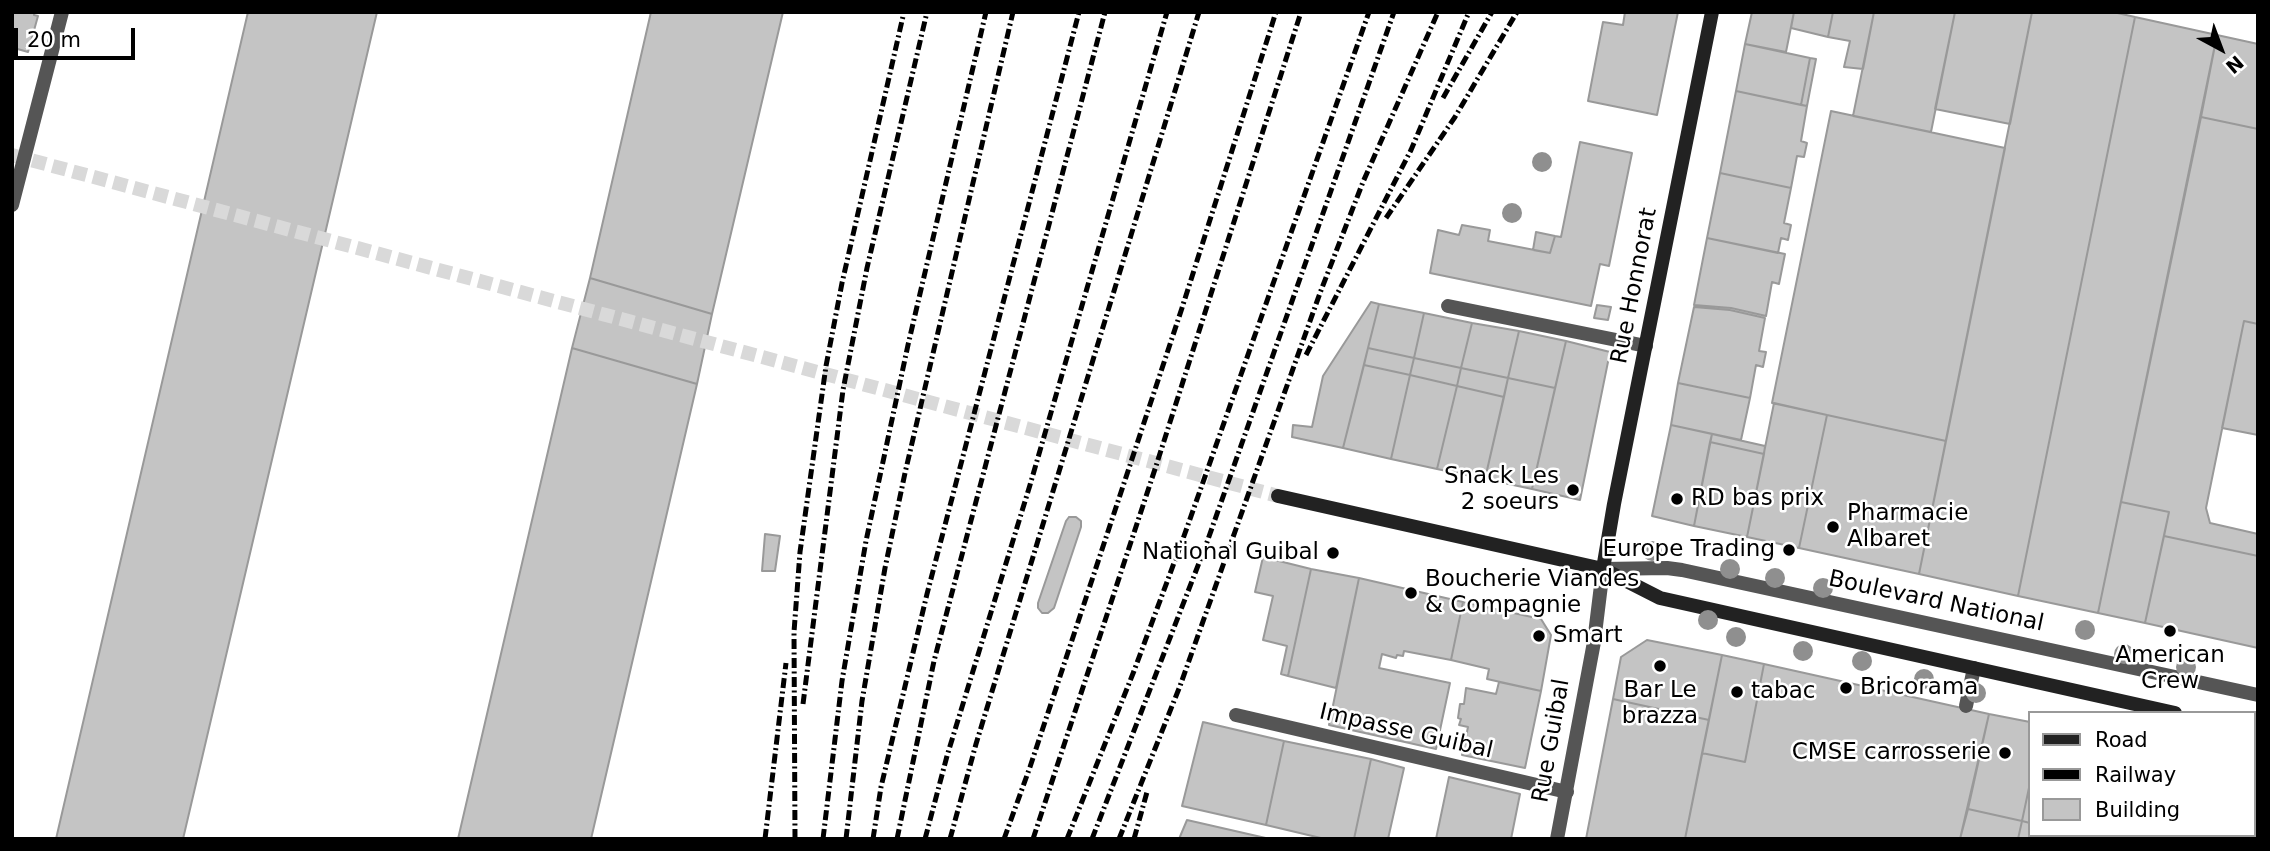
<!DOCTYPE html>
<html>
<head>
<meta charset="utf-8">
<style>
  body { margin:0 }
  #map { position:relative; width:2270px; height:851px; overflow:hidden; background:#fff; font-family:"DejaVu Sans",sans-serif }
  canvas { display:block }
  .frame { position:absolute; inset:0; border:14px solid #000; pointer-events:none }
  .legend { position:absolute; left:2028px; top:711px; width:228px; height:126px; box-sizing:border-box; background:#fff; border:2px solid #999; margin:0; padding:9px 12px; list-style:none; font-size:21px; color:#000 }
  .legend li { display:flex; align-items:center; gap:14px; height:35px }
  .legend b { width:35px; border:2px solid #999 }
  .north { position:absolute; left:2186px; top:14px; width:70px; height:70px; -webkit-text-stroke:5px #fff; paint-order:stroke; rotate:139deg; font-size:19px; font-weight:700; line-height:28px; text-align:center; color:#000 }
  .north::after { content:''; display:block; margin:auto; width:24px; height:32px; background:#000; clip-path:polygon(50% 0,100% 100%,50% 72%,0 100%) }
  .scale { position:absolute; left:14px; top:28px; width:121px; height:32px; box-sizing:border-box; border:4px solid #000; border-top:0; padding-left:9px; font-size:21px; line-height:24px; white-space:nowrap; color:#000; -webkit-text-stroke:5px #fff; paint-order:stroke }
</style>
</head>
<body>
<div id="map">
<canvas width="2270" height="851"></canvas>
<div class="frame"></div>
<ul class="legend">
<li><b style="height:9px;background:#222"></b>Road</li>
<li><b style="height:9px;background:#000"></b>Railway</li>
<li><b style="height:19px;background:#c4c4c4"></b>Building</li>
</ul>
<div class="north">N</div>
<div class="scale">20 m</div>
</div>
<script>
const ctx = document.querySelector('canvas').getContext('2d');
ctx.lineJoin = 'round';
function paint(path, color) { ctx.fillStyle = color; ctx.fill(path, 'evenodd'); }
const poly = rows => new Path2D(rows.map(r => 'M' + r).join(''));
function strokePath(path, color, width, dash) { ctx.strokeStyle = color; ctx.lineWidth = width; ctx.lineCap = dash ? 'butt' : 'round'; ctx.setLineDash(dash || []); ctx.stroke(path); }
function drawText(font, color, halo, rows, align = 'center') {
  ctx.font = font + ' "DejaVu Sans",sans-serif'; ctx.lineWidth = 5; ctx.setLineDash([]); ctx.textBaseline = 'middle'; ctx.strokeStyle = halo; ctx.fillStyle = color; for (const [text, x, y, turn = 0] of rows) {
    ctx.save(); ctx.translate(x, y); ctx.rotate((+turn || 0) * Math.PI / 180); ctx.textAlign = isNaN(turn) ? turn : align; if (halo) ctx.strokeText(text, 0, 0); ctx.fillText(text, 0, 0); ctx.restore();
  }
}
const building = poly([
  [12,12,34,12,34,15,38,16,28,52,14,48,16,40,12,39,12,12],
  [248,12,377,12,183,839,56,839,248,12],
  [651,12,783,12,712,314,590,278,651,12],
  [1625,12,1678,12,1657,115,1588,101,1603,22,1623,25,1625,12],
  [1752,12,1794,12,1786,52,1745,44,1752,12],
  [1794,12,1833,12,1828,37,1791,28,1794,12],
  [1833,12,1874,12,1863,69,1844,67,1850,41,1828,37,1833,12],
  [1874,12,1955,12,1931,132,1853,116,1874,12],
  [1955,12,2032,12,2010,124,1935,109,1955,12],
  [2032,12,2113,12,2135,17,2018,596,1919,574,2032,12],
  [2135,17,2217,35,2098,613,2018,596,2135,17],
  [2217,35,2258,44,2258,129,2201,117,2217,35],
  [1745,44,1810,58,1801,105,1736,91,1745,44],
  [1810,58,1816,59,1807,106,1801,105,1810,58],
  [1736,91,1807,106,1801,141,1807,143,1804,157,1797,156,1791,188,1720,173,1736,91],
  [1831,111,2005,148,1946,441,1772,403,1831,111],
  [2201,117,2258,129,2258,324,2244,321,2206,508,2210,523,2258,534,2258,556,2164,536,2169,512,2121,502,2201,117],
  [1580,142,1632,153,1609,266,1600,264,1591,306,1430,273,1438,230,1459,235,1462,225,1490,230,1488,241,1550,253,1555,236,1561,237,1580,142],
  [1720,173,1791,188,1784,223,1791,225,1788,240,1781,238,1778,253,1707,238,1720,173],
  [1536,232,1555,236,1550,253,1533,250,1536,232],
  [1707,238,1785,254,1779,284,1772,282,1766,316,1731,308,1694,305,1707,238],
  [590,278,712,314,697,384,572,348,590,278],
  [1371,302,1379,304,1343,448,1292,437,1293,425,1312,427,1323,376,1371,302],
  [1379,304,1424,313,1414,358,1368,348,1379,304],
  [1597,305,1611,307,1608,320,1594,318,1597,305],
  [1694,307,1730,310,1765,318,1759,351,1766,352,1763,367,1756,365,1750,398,1678,383,1694,307],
  [1424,313,1472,323,1461,368,1414,358,1424,313],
  [2244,321,2258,324,2258,435,2222,428,2244,321],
  [1472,323,1519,331,1508,378,1461,368,1472,323],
  [1519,331,1566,341,1555,388,1508,378,1519,331],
  [1566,341,1610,352,1580,500,1532,489,1566,341],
  [572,348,697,384,591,839,458,839,572,348],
  [1368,348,1414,358,1410,375,1364,365,1368,348],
  [1414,358,1461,368,1457,386,1410,375,1414,358],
  [1364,365,1410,375,1391,459,1343,448,1364,365],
  [1461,368,1508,378,1504,397,1457,386,1461,368],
  [1410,375,1457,386,1437,469,1391,459,1410,375],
  [1508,378,1555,388,1532,489,1485,479,1508,378],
  [1678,383,1750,398,1741,440,1671,425,1678,383],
  [1457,386,1504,397,1485,479,1437,469,1457,386],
  [1774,403,1827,415,1799,548,1747,537,1774,403],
  [1827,415,1946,441,1919,574,1799,548,1827,415],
  [1671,425,1712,434,1694,526,1652,516,1671,425],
  [1712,434,1765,446,1764,454,1710,442,1712,434],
  [1710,442,1764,454,1747,537,1694,526,1710,442],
  [2121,502,2169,512,2145,623,2098,613,2121,502],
  [1069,517,1076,517,1081,521,1081,527,1054,608,1048,613,1042,613,1038,608,1038,603,1066,521,1069,517],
  [765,534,780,536,775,571,762,571,765,534],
  [2164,536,2258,556,2258,648,2145,623,2164,536],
  [1263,557,1311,569,1288,676,1281,674,1287,646,1263,640,1273,596,1255,592,1263,557],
  [1311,569,1359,578,1336,688,1288,676,1311,569],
  [1359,578,1463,602,1451,660,1404,651,1403,656,1397,655,1396,658,1382,654,1379,668,1450,683,1436,749,1329,725,1359,578],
  [1463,602,1541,619,1551,635,1541,691,1487,679,1489,669,1451,660,1463,602],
  [1647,640,1722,655,1709,720,1613,699,1621,657,1647,640],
  [1722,655,1764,664,1745,762,1702,753,1722,655],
  [1764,664,1989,714,1960,839,1685,839,1702,753,1745,762,1764,664],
  [1499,682,1541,691,1525,768,1462,755,1468,727,1459,725,1461,719,1458,718,1460,704,1464,704,1466,688,1496,694,1499,682],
  [1613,699,1709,720,1685,839,1586,839,1613,699],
  [1989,714,2030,722,2030,783,2022,821,1968,809,1989,714],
  [1203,722,1284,741,1266,825,1182,806,1203,722],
  [1284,741,1371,759,1354,839,1325,839,1266,825,1284,741],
  [1371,759,1404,768,1388,839,1354,839,1371,759],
  [1449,777,1520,794,1511,839,1436,839,1449,777],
  [2030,783,2030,823,2022,821,2030,783],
  [1968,809,2022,821,2018,839,1960,839,1968,809],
  [1187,820,1270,839,1179,839,1187,820],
  [2022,821,2030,823,2030,835,2088,835,2099,839,2018,839,2022,821],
  [2100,835,2155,835,2154,839,2099,839,2100,835],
  [2180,835,2233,835,2232,839,2179,839,2180,835]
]);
const secondaryTunnel = poly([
  [12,155,1278,496]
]);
const lane = poly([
  [12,205,62,12],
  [1603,569,1667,568,1682,570,2258,695],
  [1966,706,1974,668],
  [1236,715,1567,792]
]);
const street = poly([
  [1448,306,1646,346],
  [1557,839,1594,642,1603,569]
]);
const secondary = poly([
  [1278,496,1603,569,1660,598,2175,713],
  [1603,569,1614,504,1712,12],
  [2254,731,2258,731]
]);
const rail = poly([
  [1443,98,1492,12],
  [1386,218,1455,117,1517,12],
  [1306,355,1411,150,1469,12],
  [803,704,843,390,867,268,927,12],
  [765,839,786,663],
  [795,839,794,632,800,552,826,366,842,283,904,12],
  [823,839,842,681,866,541,908,345,986,12],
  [846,839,862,701,885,568,905,473,1013,12],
  [873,839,881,787,927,594,1079,12],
  [897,839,934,661,1105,12],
  [925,839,947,756,1030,485,1167,12],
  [950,839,976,744,1199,12],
  [1004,839,1030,767,1182,308,1276,12],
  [1033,839,1156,466,1301,12],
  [1067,839,1134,671,1184,536,1369,12],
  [1092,839,1206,545,1394,12],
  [1119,839,1180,686,1320,293,1363,182,1438,12],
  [1134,839,1147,792]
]);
const trees = [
  [1542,162],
  [1512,213],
  [1652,551],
  [1730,569],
  [1775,578],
  [1823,588],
  [1708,620],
  [2085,630],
  [1736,637],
  [1803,651],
  [2124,654],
  [1862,661],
  [2186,667],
  [1924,679],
  [1976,693]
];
const markers = [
  [1573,490,7,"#000"],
  [1677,499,7,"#000"],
  [1833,527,7,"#000"],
  [1789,550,7,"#000"],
  [1333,553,7,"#000"],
  [1411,593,7,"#000"],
  [2170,631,7,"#000"],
  [1539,636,7,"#000"],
  [1660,666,7,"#000"],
  [1846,688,7,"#000"],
  [1737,692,7,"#000"],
  [2005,753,7,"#000"]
];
const streetNames = [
  ["Rue Honnorat",1635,286,-79],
  ["Boulevard National",1936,602,12],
  ["Impasse Guibal",1406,732,13],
  ["Rue Guibal",1552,741,-80]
];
const poiNames = [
  ["Snack Les",1559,477,"right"],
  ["2 soeurs",1559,503,"right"],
  ["RD bas prix",1691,499],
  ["Pharmacie",1847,514],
  ["Albaret",1847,540],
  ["Europe Trading",1775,550,"right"],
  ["National Guibal",1319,553,"right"],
  ["Boucherie Viandes",1425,580],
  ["& Compagnie",1425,606],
  ["Smart",1553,636],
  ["American",2170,656,"center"],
  ["Crew",2170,682,"center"],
  ["Bricorama",1860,688],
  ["Bar Le",1660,691,"center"],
  ["brazza",1660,717,"center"],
  ["tabac",1751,692],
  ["CMSE carrosserie",1991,753,"right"]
];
paint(building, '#c4c4c4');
strokePath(building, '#999', 2);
strokePath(secondaryTunnel, '#d9d9d9', 14, [14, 7]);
strokePath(lane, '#555', 14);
strokePath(street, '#555', 14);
strokePath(secondary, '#222', 14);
strokePath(rail, '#000', 5, [10, 3.5, 2, 3.5]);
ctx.fillStyle = '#8f8f8f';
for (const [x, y] of trees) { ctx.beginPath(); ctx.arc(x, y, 10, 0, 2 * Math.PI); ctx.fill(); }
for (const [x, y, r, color] of markers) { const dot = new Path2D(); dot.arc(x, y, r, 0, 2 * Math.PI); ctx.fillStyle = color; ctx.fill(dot); strokePath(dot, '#fff', 2.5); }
drawText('23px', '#000', '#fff', streetNames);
drawText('23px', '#000', '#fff', poiNames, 'left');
</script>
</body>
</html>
